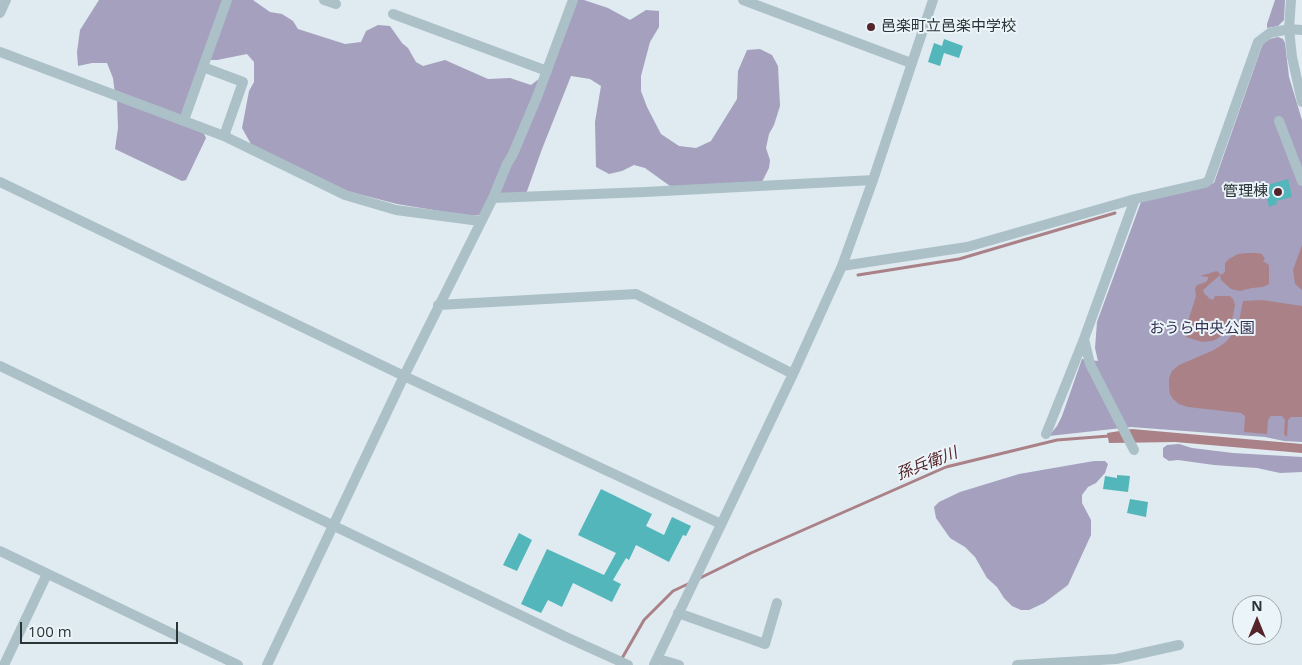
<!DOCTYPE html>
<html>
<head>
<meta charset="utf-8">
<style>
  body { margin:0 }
  #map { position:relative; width:1302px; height:665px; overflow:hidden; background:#dfebf0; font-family:"Open Sans",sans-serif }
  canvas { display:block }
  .north { position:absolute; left:1232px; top:595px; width:50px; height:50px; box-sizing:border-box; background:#ebf4f8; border:1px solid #9ea8aa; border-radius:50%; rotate:0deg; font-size:14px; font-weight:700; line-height:20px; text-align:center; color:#2a3536 }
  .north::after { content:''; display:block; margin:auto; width:18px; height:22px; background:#54242a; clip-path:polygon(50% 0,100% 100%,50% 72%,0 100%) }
  .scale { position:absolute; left:20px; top:622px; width:158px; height:22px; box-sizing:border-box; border:2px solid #2a3536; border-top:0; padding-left:6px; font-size:15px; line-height:18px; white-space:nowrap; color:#2a3536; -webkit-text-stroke:4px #ebf4f8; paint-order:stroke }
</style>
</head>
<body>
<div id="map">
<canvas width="1302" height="665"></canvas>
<div class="north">N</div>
<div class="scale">100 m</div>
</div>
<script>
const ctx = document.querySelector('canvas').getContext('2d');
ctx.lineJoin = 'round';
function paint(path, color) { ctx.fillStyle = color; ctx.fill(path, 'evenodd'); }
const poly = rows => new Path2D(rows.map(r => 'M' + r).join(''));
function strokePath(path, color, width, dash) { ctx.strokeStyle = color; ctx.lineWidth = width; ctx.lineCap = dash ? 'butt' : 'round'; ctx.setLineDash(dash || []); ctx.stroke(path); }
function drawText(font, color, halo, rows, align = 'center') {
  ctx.font = font + ' "Open Sans","Noto Sans JP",sans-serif'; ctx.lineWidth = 4; ctx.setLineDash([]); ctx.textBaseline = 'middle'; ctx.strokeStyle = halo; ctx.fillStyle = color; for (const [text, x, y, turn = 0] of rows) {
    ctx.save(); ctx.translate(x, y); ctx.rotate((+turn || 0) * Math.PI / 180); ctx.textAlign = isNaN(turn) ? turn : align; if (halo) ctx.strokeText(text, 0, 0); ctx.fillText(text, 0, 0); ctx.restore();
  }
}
const green = poly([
  [99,0,253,0,270,12,282,14,293,21,298,29,345,44,361,42,366,31,378,25,390,26,402,43,408,48,416,62,423,66,445,60,488,79,510,78,531,85,552,69,575,0,584,0,608,8,630,20,646,10,659,11,659,27,650,42,641,76,641,91,647,107,661,134,679,146,696,148,711,141,737,99,738,71,747,50,760,49,772,55,778,66,780,106,774,125,769,134,766,148,770,160,769,168,760,186,677,191,645,168,634,165,622,171,609,174,596,167,595,122,601,86,590,79,571,76,542,149,526,194,490,194,480,215,470,216,397,204,347,191,251,144,242,128,249,91,254,82,254,62,247,54,217,60,203,60,182,116,115,94,113,78,107,63,92,63,78,66,77,52,80,30],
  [1275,0,1285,0,1284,20,1278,26,1267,28,1267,24],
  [1278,37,1283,39,1285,43,1289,77,1302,120,1302,442,1284,441,1265,437,1131,427,1049,436,1057,426,1062,416,1082,359,1098,361,1095,348,1097,322,1141,202,1214,183,1262,46,1266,40],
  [117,99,202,130,206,138,186,180,182,181,115,149,118,128],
  [1179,444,1192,448,1233,453,1302,457,1302,472,1280,473,1257,468,1214,465,1178,460,1169,461,1163,457,1163,448,1167,445],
  [1094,461,1105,461,1108,464,1105,473,1096,483,1088,487,1082,495,1082,503,1091,520,1091,535,1086,546,1068,585,1044,603,1029,610,1021,610,1012,606,1004,598,997,587,987,578,975,557,965,547,950,538,936,518,934,507,939,502,960,492,1019,474]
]);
const water = poly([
  [1302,245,1302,290,1295,284,1293,270],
  [1246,253,1256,253,1262,254,1265,259,1263,261,1269,265,1269,284,1263,287,1252,288,1240,291,1231,289,1221,280,1220,275,1203,290,1204,293,1210,299,1213,300,1215,296,1230,296,1233,299,1235,305,1231,325,1226,332,1217,339,1212,341,1202,342,1186,337,1185,331,1196,296,1195,288,1197,285,1206,282,1208,279,1208,277,1200,276,1217,271,1221,275,1225,272,1225,263,1229,259,1238,254],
  [1262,300,1302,306,1302,417,1291,417,1288,420,1287,437,1284,434,1285,420,1282,416,1271,416,1268,420,1267,434,1244,432,1245,416,1241,413,1188,407,1179,404,1173,399,1170,394,1169,387,1169,378,1172,371,1179,365,1214,350,1226,342,1234,332,1238,326,1243,301],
  [1132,429,1302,444,1302,453,1175,442,1109,443,1107,433]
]);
const stream = poly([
  [858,275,959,259,1115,213],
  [698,579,751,553,946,467,1057,440,1109,436],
  [621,660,644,620,673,591,690,583]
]);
const building = poly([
  [944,39,963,46,959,58,944,53,940,66,928,62,934,43,942,46],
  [1288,179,1292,197,1276,201,1277,204,1269,207,1264,186],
  [1117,475,1130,476,1128,492,1103,489,1105,476,1117,478],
  [601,489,652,514,646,526,664,535,672,517,691,526,686,536,683,535,669,562,636,545,629,560,626,558,613,580,621,584,612,602,573,583,562,607,548,600,541,613,521,604,547,549,604,575,616,553,578,535],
  [1130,499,1148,502,1146,517,1127,513],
  [519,533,532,540,517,571,503,565]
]);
const minor = poly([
  [324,0,336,4],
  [743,0,911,63],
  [1291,0,1289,29,1292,57,1302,102],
  [0,13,6,0],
  [393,14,547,71],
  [0,52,224,136,345,195,396,210,480,221],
  [203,67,243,82,224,136],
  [184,120,227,0],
  [1279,121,1302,181],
  [0,182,404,376,721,524],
  [493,198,645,192,873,180],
  [842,266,967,247,1135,199,1205,183,1209,180,1258,42,1270,33,1289,29,1302,30],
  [438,305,636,294,793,374],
  [0,366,566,637,628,665],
  [1046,434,1084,339],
  [1134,450,1090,364,1084,339,1135,199],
  [0,551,238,665],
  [678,613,765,644,777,603],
  [658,659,679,665],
  [4,665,47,574],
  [267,665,404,376,493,198,507,164,513,154,537,97,573,0],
  [654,665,793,374,842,266,873,180,933,0],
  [1017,665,1116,659,1179,645]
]);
const markers = [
  [871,27,5,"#54242a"],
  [1278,192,5,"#54242a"]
];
const poiNames = [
  ["邑楽町立邑楽中学校",881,27],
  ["管理棟",1268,192,"right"]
];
const parkNames = [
  ["おうら中央公園",1202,329]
];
const waterNames = [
  ["孫兵衛川",927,464,-21]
];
paint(green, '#a4a0be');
paint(water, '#ab8188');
strokePath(stream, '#ab8188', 3);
paint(building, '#53b6ba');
strokePath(minor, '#acc1c7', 10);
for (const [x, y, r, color] of markers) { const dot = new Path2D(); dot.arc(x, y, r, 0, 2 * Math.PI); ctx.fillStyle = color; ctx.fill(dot); strokePath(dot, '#ebf4f8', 2); }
drawText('15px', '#2a3536', '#ebf4f8', poiNames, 'left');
drawText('15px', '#363052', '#ebf4f8', parkNames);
drawText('italic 16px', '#54242a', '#ebf4f8', waterNames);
</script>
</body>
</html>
